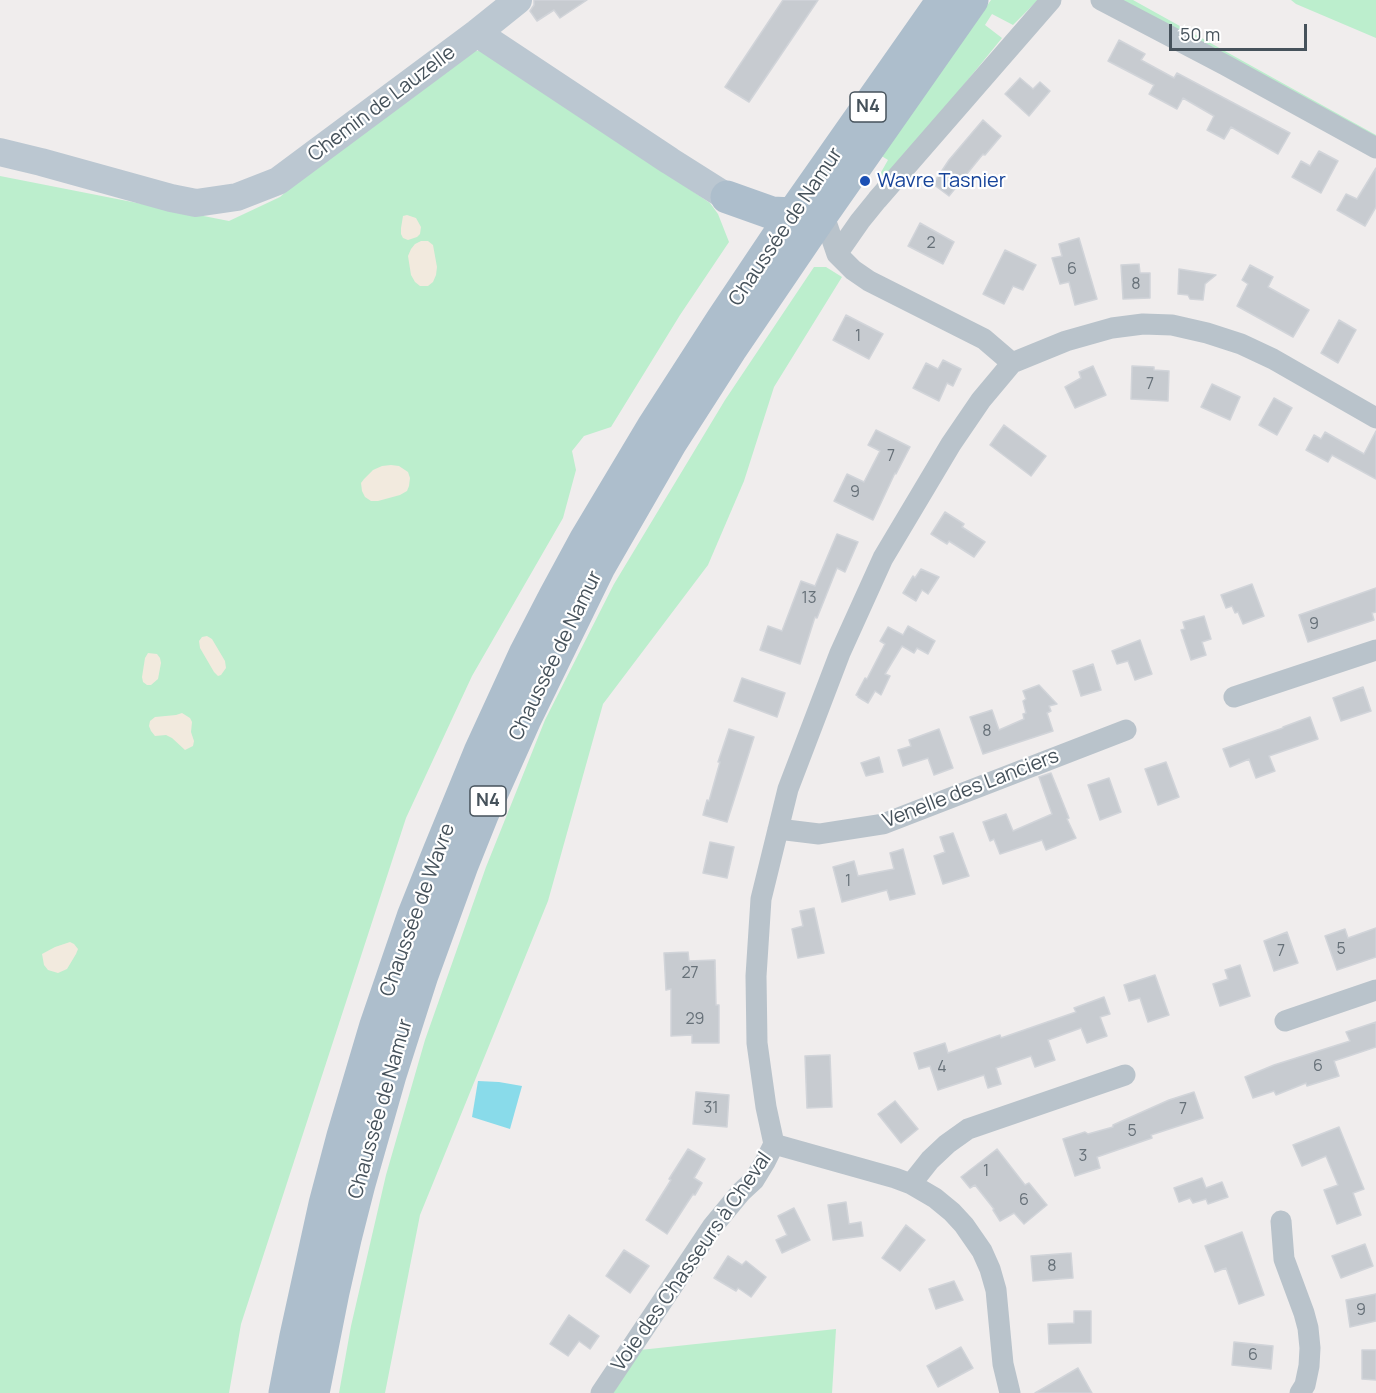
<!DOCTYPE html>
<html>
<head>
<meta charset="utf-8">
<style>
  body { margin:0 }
  #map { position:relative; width:1376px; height:1393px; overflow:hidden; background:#f0eded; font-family:Manrope,sans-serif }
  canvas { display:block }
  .scale { position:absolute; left:1169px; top:24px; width:138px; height:27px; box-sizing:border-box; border:3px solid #46525b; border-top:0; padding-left:8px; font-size:18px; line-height:21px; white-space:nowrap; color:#46525b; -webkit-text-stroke:4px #fff; paint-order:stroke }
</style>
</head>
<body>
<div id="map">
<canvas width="1376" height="1393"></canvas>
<div class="scale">50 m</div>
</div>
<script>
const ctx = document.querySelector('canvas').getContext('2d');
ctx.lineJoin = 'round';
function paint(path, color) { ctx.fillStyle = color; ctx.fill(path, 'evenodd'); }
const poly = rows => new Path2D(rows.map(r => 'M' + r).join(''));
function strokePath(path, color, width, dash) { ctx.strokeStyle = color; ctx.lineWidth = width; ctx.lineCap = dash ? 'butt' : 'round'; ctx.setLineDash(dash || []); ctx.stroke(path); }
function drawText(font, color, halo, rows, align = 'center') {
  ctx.font = font + ' Manrope,sans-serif'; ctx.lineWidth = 4.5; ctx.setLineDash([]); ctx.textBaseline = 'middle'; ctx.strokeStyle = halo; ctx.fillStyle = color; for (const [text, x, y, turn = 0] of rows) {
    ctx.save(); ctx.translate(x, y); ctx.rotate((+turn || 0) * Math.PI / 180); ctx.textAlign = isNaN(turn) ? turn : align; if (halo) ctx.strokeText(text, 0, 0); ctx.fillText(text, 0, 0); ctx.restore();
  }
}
const green = poly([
  [991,0,1038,0,1013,25,992,14,985,25,1002,38,893,172,886,176,881,176,880,174,888,160,880,155],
  [1117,0,1133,0,1376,135,1376,141],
  [1291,0,1376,0,1376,38,1296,4],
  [471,51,486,51,710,203,718,214,729,242,680,315,611,427,584,436,572,451,576,470,563,518,472,676,406,818,241,1324,229,1393,0,1393,0,176,229,221,280,197,331,152],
  [814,267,826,267,842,277,774,387,744,481,708,565,603,704,548,901,420,1215,385,1393,339,1393,351,1326,386,1175,425,1040,486,867,545,720,614,584,725,400],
  [836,1329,832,1393,613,1393,640,1350]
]);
const sand = poly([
  [407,215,416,218,421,227,420,234,417,237,408,240,403,238,401,234,401,228,403,216],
  [421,241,428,241,433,245,437,267,436,275,433,282,428,286,420,286,415,282,411,275,408,256,411,249,415,244],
  [391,465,399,466,408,472,410,478,409,486,407,491,400,495,378,501,371,501,365,497,362,491,361,483,364,479,373,470,382,466],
  [207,636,212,639,225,661,226,668,221,675,218,676,214,672,200,648,199,641,202,637],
  [148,653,157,654,160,658,161,663,158,679,151,685,147,685,143,682,142,677,145,658],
  [182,713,190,718,192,722,191,732,194,741,193,746,185,750,172,738,166,735,155,736,151,731,149,726,150,721,155,717,176,715],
  [70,942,74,944,78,949,76,954,67,969,58,973,48,970,44,965,42,954,55,947]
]);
const water = poly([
  [478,1081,499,1082,522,1086,510,1129,472,1117]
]);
const building = poly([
  [534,0,587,0,560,18,554,10,537,21,530,11,534,5,534,0],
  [783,0,818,0,749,102,725,87,783,0],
  [1119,40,1145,54,1141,60,1174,78,1177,73,1290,133,1278,154,1231,127,1224,139,1207,130,1214,116,1183,98,1177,109,1149,94,1154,85,1108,61,1119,40],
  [1020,78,1033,89,1040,82,1050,91,1029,116,1005,94,1020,78],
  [983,120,1001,136,985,155,983,154,949,196,933,184,949,160,983,120],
  [1319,151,1338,161,1321,193,1292,177,1301,161,1310,166,1319,151],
  [1376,168,1376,207,1365,226,1337,210,1346,194,1357,199,1376,168],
  [920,223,954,242,943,264,908,246,920,223],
  [1079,238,1097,299,1075,305,1069,282,1060,284,1052,258,1062,256,1059,244,1079,238],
  [1005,250,1036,265,1023,290,1013,286,1004,304,983,294,1005,250],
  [1139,264,1140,273,1150,273,1150,298,1123,299,1121,265,1139,264],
  [1250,265,1273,277,1268,287,1309,310,1293,337,1237,306,1248,284,1242,280,1250,265],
  [1179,269,1216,275,1205,284,1203,300,1190,299,1188,295,1178,294,1179,269],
  [846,315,883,334,869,359,833,340,846,315],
  [1339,320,1356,330,1338,363,1321,353,1339,320],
  [943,360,961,369,953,386,947,383,939,401,913,388,926,363,938,369,943,360],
  [1093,366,1106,395,1075,408,1065,387,1081,378,1079,372,1093,366],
  [1132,366,1154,367,1154,370,1169,371,1168,401,1131,399,1132,366],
  [1212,384,1240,397,1230,420,1201,407,1212,384],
  [1274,398,1292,408,1277,435,1259,425,1274,398],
  [1004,425,1046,456,1031,476,990,445,1004,425],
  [876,430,910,447,896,474,895,473,873,520,834,501,847,474,864,482,880,451,868,445,876,430],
  [1376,431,1376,479,1332,455,1328,462,1306,450,1314,435,1321,439,1325,432,1364,454,1376,431],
  [945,512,964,524,962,527,985,542,974,557,949,541,947,544,931,534,945,512],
  [837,534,858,542,845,572,837,568,817,618,815,617,800,664,760,650,768,626,782,631,801,581,815,586,837,534],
  [921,569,939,577,928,594,922,590,916,601,903,593,913,576,915,578,921,569],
  [1252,584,1264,616,1243,624,1238,612,1235,613,1232,606,1226,608,1221,595,1252,584],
  [1376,588,1376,612,1372,613,1374,620,1308,642,1299,615,1376,588],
  [1204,616,1211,639,1202,642,1206,655,1191,660,1181,630,1185,629,1183,622,1204,616],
  [908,626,935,641,928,654,917,648,914,653,902,646,885,674,890,676,881,695,875,691,868,703,858,697,858,696,856,695,865,678,867,679,885,644,880,641,888,627,903,635,908,626],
  [1140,640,1152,674,1135,680,1128,661,1117,664,1112,651,1140,640],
  [1093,664,1101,690,1081,696,1073,671,1093,664],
  [742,678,785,693,777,717,734,701,742,678],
  [1039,685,1057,704,1049,706,1051,711,1047,713,1053,731,983,754,970,717,992,710,999,730,1024,719,1023,714,1026,713,1023,701,1026,699,1023,691,1039,685],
  [1363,687,1371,711,1341,721,1333,698,1363,687],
  [1310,717,1318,739,1269,756,1275,771,1256,778,1249,759,1230,767,1223,749,1283,728,1283,727,1310,717],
  [729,729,754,737,727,822,703,815,707,800,709,801,720,762,718,762,729,729],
  [939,729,953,768,934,775,928,758,903,766,898,750,911,746,909,740,939,729],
  [879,757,883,772,866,776,861,763,879,757],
  [1166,762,1179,797,1158,805,1145,769,1166,762],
  [1051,773,1069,818,1067,819,1076,838,1046,850,1042,840,1000,854,994,839,990,841,983,822,1006,814,1013,831,1052,814,1039,777,1051,773],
  [1109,778,1121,812,1100,820,1088,785,1109,778],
  [953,833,969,876,943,884,934,856,945,852,940,837,953,833],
  [710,842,734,847,727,878,703,873,710,842],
  [903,849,915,894,890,900,887,890,842,902,833,867,854,861,858,876,894,869,890,853,903,849],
  [814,908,824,953,798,958,792,929,803,926,800,911,814,908],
  [1376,928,1376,957,1337,970,1325,936,1345,929,1348,938,1376,928],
  [1287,932,1298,963,1274,971,1264,941,1287,932],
  [688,952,689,961,715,960,716,1005,719,1005,719,1043,692,1043,692,1035,671,1036,671,989,666,990,664,953,688,952],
  [1240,965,1250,996,1220,1006,1213,984,1228,979,1225,970,1240,965],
  [1155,975,1169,1015,1148,1022,1140,998,1129,1001,1124,985,1155,975],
  [1104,997,1110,1014,1100,1017,1107,1036,1087,1043,1081,1028,1048,1040,1055,1060,1035,1067,1031,1056,996,1068,1001,1084,988,1088,984,1075,938,1090,930,1066,919,1069,914,1053,945,1043,948,1053,1000,1035,1001,1038,1076,1012,1074,1008,1104,997],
  [1376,1022,1376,1047,1334,1061,1339,1076,1307,1086,1306,1083,1276,1095,1274,1091,1253,1098,1245,1077,1274,1065,1350,1041,1346,1032,1376,1022],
  [830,1055,832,1107,807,1108,805,1056,830,1055],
  [696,1092,729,1095,727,1127,693,1124,696,1092],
  [1194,1092,1203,1118,1151,1135,1152,1138,1097,1157,1100,1168,1075,1176,1063,1139,1085,1132,1088,1134,1113,1127,1113,1125,1169,1100,1194,1092],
  [895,1101,918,1129,901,1143,878,1114,895,1101],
  [1339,1127,1364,1189,1353,1193,1361,1215,1337,1224,1324,1190,1338,1185,1326,1156,1302,1166,1293,1145,1339,1127],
  [688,1149,705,1159,694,1178,702,1183,695,1195,693,1194,667,1234,646,1220,671,1180,669,1179,688,1149],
  [997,1149,1025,1185,1029,1183,1047,1205,1024,1224,1014,1213,1000,1221,993,1210,994,1209,975,1185,970,1188,961,1177,997,1149],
  [1202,1178,1206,1188,1222,1182,1228,1197,1208,1204,1206,1199,1193,1203,1190,1198,1179,1202,1174,1188,1202,1178],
  [846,1202,849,1224,861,1222,863,1236,833,1240,828,1205,846,1202],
  [794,1208,810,1240,782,1253,776,1240,787,1235,778,1216,794,1208],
  [906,1225,925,1240,900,1271,882,1258,906,1225],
  [1242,1232,1264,1295,1239,1304,1226,1268,1215,1272,1205,1246,1242,1232],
  [1365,1244,1373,1266,1341,1278,1332,1256,1365,1244],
  [624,1250,649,1266,630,1293,606,1276,624,1250],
  [1071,1253,1073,1278,1033,1281,1031,1256,1071,1253],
  [728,1256,742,1265,746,1261,766,1277,751,1297,738,1288,736,1291,714,1278,728,1256],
  [954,1281,963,1300,936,1309,929,1289,954,1281],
  [1376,1294,1376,1321,1350,1327,1346,1300,1376,1294],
  [1074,1311,1091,1311,1091,1343,1049,1344,1048,1324,1074,1323,1074,1311],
  [569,1315,599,1336,590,1349,579,1341,568,1356,550,1344,569,1315],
  [1234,1342,1273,1346,1271,1369,1232,1365,1234,1342],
  [961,1347,973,1368,938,1387,927,1366,961,1347],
  [1362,1350,1376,1350,1376,1380,1362,1379,1362,1350],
  [1078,1368,1092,1393,1035,1393,1078,1368]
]);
const street = poly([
  [1101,0,1225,65,1376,148],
  [823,213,837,254,853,270,869,281,984,339,1012,363,1066,341,1112,328,1143,324,1172,325,1207,333,1241,344,1273,359,1376,418],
  [837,254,860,221,877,200,1051,0],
  [1234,697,1376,650],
  [778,829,819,834,883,824,1126,730],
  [1285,1021,1376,990],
  [774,1144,895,1178,911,1184,935,1198,952,1212,964,1225,982,1251,990,1269,996,1290,1003,1364,1010,1393],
  [911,1184,930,1160,947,1144,968,1129,1125,1075],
  [1281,1221,1284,1259,1304,1313,1308,1328,1310,1348,1309,1366,1305,1385,1300,1393],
  [601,1393,712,1227,741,1192,754,1180,765,1162,774,1144,766,1107,757,1043,756,976,761,899,788,789,840,653,883,558,951,444,981,400,1012,363]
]);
const secondary = poly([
  [477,33,670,161,727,197],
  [0,152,41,162,171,198,196,203,237,197,278,181,477,33,518,0]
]);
const primary = poly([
  [727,197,772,213,793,214],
  [285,1393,296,1336,325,1204,343,1136,376,1025,413,917,439,852,480,752,526,652,555,596,586,539,653,427,722,320,793,214,943,0],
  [313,1393,333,1292,345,1239,359,1184,390,1075,422,975,462,865,482,815,525,719,599,567,671,442,730,350,823,213,972,0]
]);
const markers = [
  [865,181,6,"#1a4fb4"]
];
const numberNames = [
  ["2",931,244],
  ["6",1072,270],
  ["8",1136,285],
  ["1",858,337],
  ["7",1150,385],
  ["7",891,457],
  ["9",855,493],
  ["13",809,599],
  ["9",1314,625],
  ["8",987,732],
  ["1",848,882],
  ["5",1341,950],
  ["7",1281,952],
  ["27",690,974],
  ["29",695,1020],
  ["6",1318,1067],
  ["4",942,1068],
  ["31",711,1109],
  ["7",1183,1110],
  ["5",1132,1132],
  ["3",1083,1157],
  ["1",986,1172],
  ["6",1024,1201],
  ["8",1052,1267],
  ["9",1361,1311],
  ["6",1253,1356]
];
const shields = [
  [868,107,36],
  [488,801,36]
];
const shieldNames = [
  ["N4",868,107],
  ["N4",488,801]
];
const streetNames = [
  ["Chemin de Lauzelle",382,104,-37],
  ["Chaussée de Namur",786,227,-56],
  ["Chaussée de Namur",556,656,-64],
  ["Venelle des Lanciers",971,789,-21],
  ["Chaussée de Wavre",418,910,-70],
  ["Chaussée de Namur",381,1109,-74],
  ["Voie des Chasseurs à Cheval",692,1262,-55]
];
const transitNames = [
  ["Wavre Tasnier",877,181]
];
paint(green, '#bceecd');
paint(sand, '#f2eade');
paint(water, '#89dbea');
paint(building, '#c7cbd0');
strokePath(building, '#d1d4d9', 1.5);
strokePath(street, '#b9c3cb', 21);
strokePath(secondary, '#bbc7d1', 28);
strokePath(primary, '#adbecc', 33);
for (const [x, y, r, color] of markers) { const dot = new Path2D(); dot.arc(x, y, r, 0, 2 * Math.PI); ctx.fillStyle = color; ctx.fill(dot); strokePath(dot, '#fff', 2); }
drawText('16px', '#667078', null, numberNames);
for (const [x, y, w] of shields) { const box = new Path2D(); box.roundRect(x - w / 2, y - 15, w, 30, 4.5); ctx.fillStyle = '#fff'; ctx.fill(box); strokePath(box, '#46525b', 1.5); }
drawText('bold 18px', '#46525b', null, shieldNames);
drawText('20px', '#46525b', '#fff', streetNames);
drawText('20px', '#164399', '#fff', transitNames, 'left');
</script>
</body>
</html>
